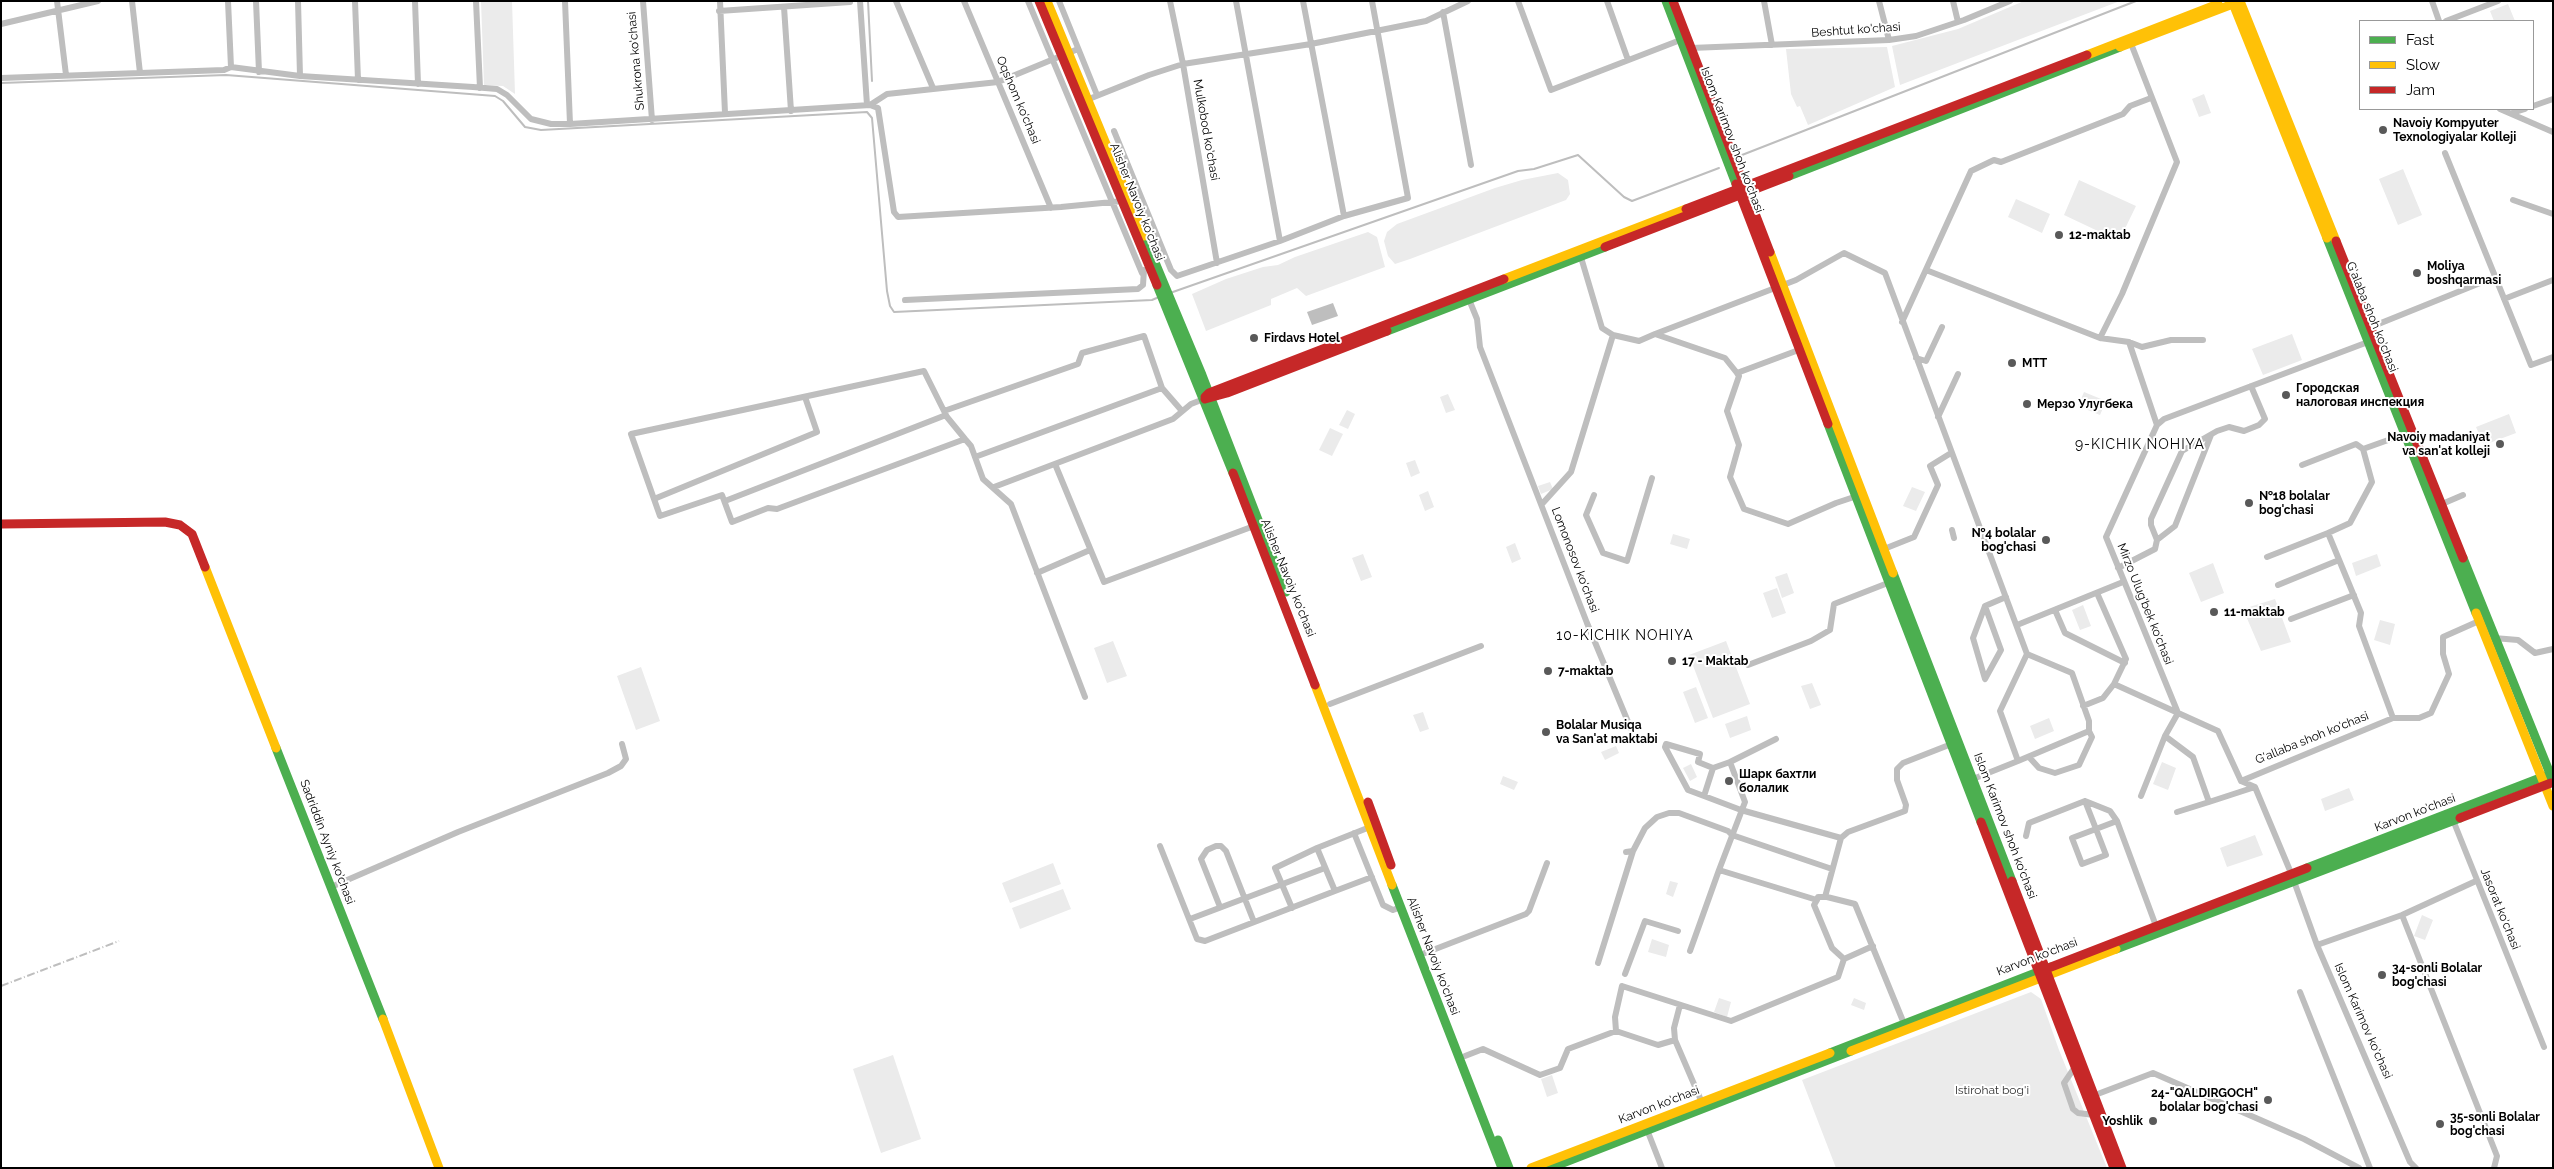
<!DOCTYPE html>
<html>
<head>
<meta charset="utf-8">
<style>
  body { margin:0 }
  #map { position:relative; width:2554px; height:1169px; overflow:hidden; background:#fff; font-family:Raleway,sans-serif }
  canvas { display:block }
  .frame { position:absolute; inset:0; border:2px solid #000; pointer-events:none }
  .legend { position:absolute; left:2359px; top:20px; width:175px; height:90px; box-sizing:border-box; background:#fff; border:1px solid #999; margin:0; padding:6px 9px; list-style:none; font-size:15px; color:#000 }
  .legend li { display:flex; align-items:center; gap:10px; height:25px }
  .legend b { width:25px; border:1px solid #999 }
</style>
</head>
<body>
<div id="map">
<canvas width="2554" height="1169"></canvas>
<div class="frame"></div>
<ul class="legend">
<li><b style="height:6px;background:#4caf50"></b>Fast</li>
<li><b style="height:6px;background:#ffc107"></b>Slow</li>
<li><b style="height:6px;background:#c62828"></b>Jam</li>
</ul>
</div>
<script>
const ctx = document.querySelector('canvas').getContext('2d');
ctx.lineJoin = 'round';
function paint(path, color) { ctx.fillStyle = color; ctx.fill(path, 'evenodd'); }
const poly = rows => new Path2D(rows.map(r => 'M' + r).join(''));
function strokePath(path, color, width, dash) { ctx.strokeStyle = color; ctx.lineWidth = width; ctx.lineCap = dash ? 'butt' : 'round'; ctx.setLineDash(dash || []); ctx.stroke(path); }
function drawText(font, color, halo, rows, align = 'center') {
  ctx.font = font + ' Raleway,sans-serif'; ctx.lineWidth = 4; ctx.setLineDash([]); ctx.textBaseline = 'middle'; ctx.strokeStyle = halo; ctx.fillStyle = color; for (const [text, x, y, turn = 0] of rows) {
    ctx.save(); ctx.translate(x, y); ctx.rotate((+turn || 0) * Math.PI / 180); ctx.textAlign = isNaN(turn) ? turn : align; if (halo) ctx.strokeText(text, 0, 0); ctx.fillText(text, 0, 0); ctx.restore();
  }
}
const green = poly([
  [481,1,512,1,515,94,503,86,484,85],
  [2024,1,2120,1,1900,85,1892,46,1958,29],
  [2508,4,2515,21,2494,21,2490,11],
  [1887,47,1895,87,1808,125,1800,106,1797,107,1791,94,1786,49],
  [2204,94,2211,113,2199,117,2192,99],
  [2403,169,2422,215,2398,225,2379,179],
  [1558,173,1568,180,1570,194,1566,200,1410,259,1395,264,1388,256,1384,241,1387,232,1397,224,1495,188,1522,180],
  [2079,180,2136,206,2119,241,2064,215],
  [2016,199,2050,214,2042,233,2008,217],
  [1368,232,1377,237,1385,267,1306,296,1297,288,1271,299,1271,305,1206,331,1192,294,1226,279,1263,267,1278,265,1295,257],
  [2292,334,2302,360,2263,375,2252,349],
  [2084,392,2106,401,2100,415,2078,406],
  [1448,394,1455,410,1446,413,1440,397],
  [1347,410,1355,414,1348,429,1339,425],
  [2509,414,2516,433,2484,445,2476,427],
  [1330,428,1343,434,1332,456,1319,450],
  [1415,460,1420,473,1411,477,1406,463],
  [1550,482,1553,489,1541,494,1538,486],
  [1912,487,1925,492,1916,511,1903,506],
  [1428,491,1434,507,1425,511,1419,495],
  [1673,534,1690,539,1687,549,1670,544],
  [1515,543,1521,559,1512,563,1506,547],
  [1363,554,1372,577,1361,581,1352,558],
  [2377,554,2381,566,2356,576,2352,563],
  [2213,563,2224,593,2201,602,2189,573],
  [1787,573,1794,593,1782,598,1775,577],
  [1777,588,1786,613,1772,618,1763,593],
  [2275,599,2291,642,2261,651,2243,609],
  [2083,605,2091,626,2080,630,2072,610],
  [2380,620,2395,624,2390,645,2374,640],
  [1113,641,1127,676,1107,683,1094,648],
  [1726,641,1750,704,1713,718,1689,655],
  [641,667,660,721,636,730,617,676],
  [1812,683,1821,705,1810,709,1801,686],
  [1696,687,1708,718,1695,723,1683,692],
  [1423,712,1429,729,1420,732,1413,715],
  [1747,716,1751,730,1730,738,1725,724],
  [2049,718,2054,731,2035,739,2030,726],
  [1616,746,1619,753,1605,760,1601,752],
  [2162,762,2176,768,2168,790,2153,784],
  [1691,764,1697,777,1690,781,1683,768],
  [1503,776,1518,782,1514,790,1500,784],
  [2349,788,2354,800,2325,811,2321,799],
  [2255,835,2263,855,2227,867,2220,848],
  [1053,863,1061,884,1010,903,1002,883],
  [1670,881,1678,883,1673,897,1666,894],
  [1063,889,1071,909,1020,929,1012,908],
  [2422,915,2433,920,2425,940,2414,936],
  [1652,939,1669,945,1666,957,1648,952],
  [2031,992,2041,999,2059,1050,2107,1168,1836,1168,1802,1080],
  [1719,998,1731,1002,1727,1017,1714,1012],
  [1854,998,1866,1003,1864,1010,1851,1005],
  [893,1055,921,1139,881,1153,853,1069],
  [1552,1075,1558,1093,1547,1097,1541,1079]
]);
const water = poly([
  [1333,303,1338,316,1312,325,1307,312]
]);
const stream = poly([
  [868,1,872,81],
  [1,83,226,75,495,96,503,101,525,127,541,130,867,112,872,118,887,291,890,306,894,312,1152,300,1159,297],
  [1742,155,2136,1],
  [1170,293,1518,171,1534,169,1578,155,1624,197,1632,201,1719,168]
]);
const street = poly([
  [57,1,66,75],
  [132,1,140,73],
  [228,1,231,67],
  [256,1,259,72],
  [298,1,300,76],
  [355,1,358,80],
  [415,1,418,84],
  [476,1,480,88],
  [565,1,570,124],
  [643,1,652,120],
  [720,1,725,113],
  [860,1,867,105],
  [896,1,933,88],
  [964,1,1051,208],
  [1028,1,1142,273],
  [1059,1,1097,95],
  [1170,1,1183,64,1217,263],
  [1236,1,1280,241],
  [1303,1,1344,216],
  [1518,1,1551,90,1683,39],
  [1607,1,1628,60],
  [1764,1,1772,45],
  [1879,1,1889,40],
  [1953,1,1958,22],
  [2432,1,2439,21],
  [784,7,791,111],
  [719,11,850,2],
  [1443,12,1471,165],
  [2446,21,2498,1],
  [1,24,98,1],
  [1691,48,1889,40,1916,36,1964,20,2010,1],
  [1,78,224,70,231,67,300,76,473,87,497,89,507,95,531,119,551,124,570,124,870,105,878,108,894,212,898,217,1061,207,1123,201,1139,193],
  [1084,101,1149,75,1183,64,1311,44,1426,21,1468,1],
  [870,105,887,94,998,82,1078,49],
  [2533,106,2553,99],
  [2500,109,2553,132],
  [2512,113,2525,109],
  [1114,131,1171,270,1177,276,1280,241,1344,216,1408,198,1372,1],
  [2445,153,2531,365,2553,357],
  [2513,200,2553,214],
  [1580,254,1602,328,1613,335,1639,341,1655,334,1725,358,1737,373],
  [1926,270,2100,338,2129,342,2142,347,2171,340,2203,340],
  [1468,297,1477,319,1480,347,1587,623,1631,729],
  [2504,299,2553,280],
  [905,300,1138,289,1143,285,1144,270],
  [1902,322,1971,171,1994,160,2001,162,2123,114,2130,106,2151,98],
  [2371,327,2495,277],
  [1655,334,1796,280,1844,253,1885,273,2027,654,2072,673,2089,721,2089,731,2018,761,2000,711,2027,654],
  [2100,338,2122,294,2177,162,2130,41],
  [2129,342,2157,425,2106,537,2178,713,2165,736],
  [1916,358,1926,361,1942,327],
  [1737,373,1739,376,1727,411,1739,445,1730,477,1744,509,1788,524,1836,503,1860,495],
  [1737,373,1804,348],
  [944,411,1078,364,1082,353,1144,336,1162,388,1182,411],
  [1938,417,1958,374],
  [2157,425,2164,419,2368,342],
  [2211,435,2175,526,2157,540,2151,525,2151,519,2182,451,2217,431,2229,427,2244,431,2259,425,2265,419,2251,386],
  [965,439,777,509,768,508,732,522,722,495,660,516,631,434,924,371,947,417,965,439,971,446,983,479,1011,504,1085,697],
  [975,457,1162,388],
  [1055,464,1104,582,1254,526],
  [2302,465,2356,444,2363,449],
  [994,487,1173,419,1191,404,1204,399],
  [1594,495,1586,515,1603,553,1627,561,1652,478],
  [654,499,817,432,805,397],
  [725,501,946,415],
  [1542,504,1571,472,1613,335],
  [2442,504,2463,495],
  [1952,530,1954,538],
  [2328,533,2350,523,2372,482,2363,449,2405,434],
  [1884,549,1914,537,1938,485,1930,466,1951,453],
  [2267,557,2328,533,2361,613,2359,626,2393,718],
  [2118,568,2155,549,2157,540],
  [1037,573,1090,550],
  [2278,585,2339,560],
  [1985,606,2001,650,1985,679,1973,638,1985,606,2006,597],
  [2055,610,2065,633,2125,663],
  [2291,619,2354,595],
  [2017,625,2123,582],
  [2494,638,2518,640,2535,653,2553,649],
  [1748,665,1811,641,1830,630,1834,604,1893,581],
  [2114,684,2218,731,2241,781,2255,787,2291,873,2317,945,2410,1162,2416,1168],
  [1330,704,1481,646],
  [2083,706,2103,698,2114,684,2126,659,2097,593],
  [1666,744,1700,754,1698,762,1713,768,1704,796,1688,790,1665,747,1666,744],
  [2029,757,2039,768,2055,773,2079,765,2092,737,2089,731],
  [1713,768,1730,762],
  [1973,779,2018,761],
  [2241,781,2393,718,2419,718,2431,713,2449,674,2443,654,2443,637,2479,621],
  [1704,796,1741,810,1841,838],
  [2141,796,2165,736,2193,757,2209,802,2255,787],
  [2085,801,2096,829,2106,855,2082,864,2072,838,2096,829,2117,821,2156,926],
  [2177,812,2209,802],
  [2453,820,2544,1047],
  [1354,833,1383,905,1393,910,1401,907],
  [2026,836,2029,823,2085,801,2110,811,2117,821],
  [1160,846,1197,939,1205,941,1335,891,1317,848,1370,827],
  [1626,852,1633,851,1645,828,1657,817,1669,813,1679,813,1728,831,1732,835,1832,869],
  [1719,870,1745,802,1730,762,1776,739],
  [331,887,458,832,608,773,621,766,626,759,622,744],
  [1335,891,1372,877],
  [1825,897,1841,838,1848,832,1905,811,1906,805,1897,780,1897,769,1903,763,1954,743],
  [1817,900,1814,905,1832,948,1844,959],
  [1220,907,1201,859,1207,850,1216,846,1221,846,1226,851,1254,922],
  [1292,908,1275,868,1317,848],
  [2402,915,2497,1156,2494,1168],
  [1190,919,1325,868],
  [2317,945,2402,915,2476,881],
  [1690,951,1719,870,1817,900,1818,897,1827,897,1855,904,1905,1026],
  [1425,953,1526,914,1529,911,1547,863],
  [1598,963,1633,851],
  [1625,974,1645,921,1678,931],
  [2300,992,2370,1168],
  [1680,1005,1674,1028,1675,1040,1703,1105],
  [1616,1031,1615,1017,1622,986,1731,1021,1838,977,1844,959,1873,946],
  [1465,1056,1483,1049,1540,1075,1560,1068,1568,1049,1616,1031,1658,1045,1675,1040],
  [2077,1064,2064,1083,2073,1109,2078,1113,2094,1115],
  [2095,1095,2153,1073,2304,1139,2359,1168],
  [1646,1127,1662,1168]
]);
const fast = poly([
  [1666,1,1736,184],
  [1789,176,2120,47],
  [1144,236,1202,375,1286,592],
  [2327,238,2476,613],
  [1157,285,1233,473],
  [1387,331,1605,247],
  [1828,424,1981,822],
  [2463,558,2553,781],
  [1893,573,2012,881],
  [276,748,383,1019],
  [2307,868,2548,775],
  [1392,885,1502,1168],
  [2116,949,2460,818],
  [1830,1053,2051,967],
  [1498,1140,1509,1168],
  [1550,1168,1851,1051]
]);
const slow = poly([
  [1047,1,1144,236],
  [2232,1,2327,238],
  [2240,1,2336,241],
  [2120,47,2238,2],
  [2087,55,2218,4],
  [1770,252,1893,573],
  [1504,279,1686,209],
  [205,567,276,748],
  [2476,613,2553,806],
  [1315,685,1392,885],
  [383,1019,439,1168],
  [1851,1051,2116,949],
  [1531,1168,1830,1053]
]);
const jam = poly([
  [1039,1,1157,285],
  [1673,1,1770,252],
  [1736,184,1828,424],
  [1686,209,2087,55],
  [2336,241,2463,558],
  [1605,247,1789,176],
  [1205,397,1209,393,1504,279],
  [1205,399,1227,393,1387,331],
  [1233,473,1315,685],
  [1,524,165,522,180,525,192,534,205,567],
  [1368,802,1391,865],
  [2460,818,2551,783],
  [1981,822,2114,1168],
  [2012,881,2122,1168],
  [2051,967,2307,868]
]);
const rail = poly([
  [1,986,119,941]
]);
const markers = [
  [2383,130,5,"#595959"],
  [2059,235,5,"#595959"],
  [2417,273,5,"#595959"],
  [1254,338,5,"#595959"],
  [2012,363,5,"#595959"],
  [2286,395,5,"#595959"],
  [2027,404,5,"#595959"],
  [2500,444,5,"#595959"],
  [2249,503,5,"#595959"],
  [2046,540,5,"#595959"],
  [2214,612,5,"#595959"],
  [1672,661,5,"#595959"],
  [1548,671,5,"#595959"],
  [1546,732,5,"#595959"],
  [1729,781,5,"#595959"],
  [2382,975,5,"#595959"],
  [2268,1100,5,"#595959"],
  [2153,1121,5,"#595959"],
  [2440,1124,5,"#595959"]
];
const streetNames = [
  ["Beshtut ko'chasi",1856,30,-4],
  ["Shukrona ko'chasi",636,61,-95],
  ["Oqshom ko'chasi",1018,100,67],
  ["Mulkobod ko'chasi",1206,130,80],
  ["Islom Karimov shoh ko'chasi",1732,140,69],
  ["Alisher Navoiy ko'chasi",1137,202,68],
  ["G'alaba shoh ko'chasi",2372,317,68],
  ["Lomonosov ko'chasi",1575,560,69],
  ["Alisher Navoiy ko'chasi",1288,578,68],
  ["Mirzo Ulug'bek ko'chasi",2145,604,68],
  ["G'allaba shoh ko'chasi",2312,738,-22],
  ["Karvon ko'chasi",2415,813,-21],
  ["Islom Karimov shoh ko'chasi",2005,826,69],
  ["Sadriddin Ayniy ko'chasi",327,842,69],
  ["Jasorat ko‘chasi",2500,909,68],
  ["Alisher Navoiy ko'chasi",1433,956,69],
  ["Karvon ko'chasi",2037,957,-21],
  ["Islom Karimov ko‘chasi",2363,1021,66],
  ["Karvon ko'chasi",1659,1105,-21]
];
const poiNames = [
  ["Navoiy Kompyuter",2393,123],
  ["Texnologiyalar Kolleji",2393,137],
  ["12-maktab",2069,235],
  ["Moliya",2427,266],
  ["boshqarmasi",2427,280],
  ["Firdavs Hotel",1264,338],
  ["MTT",2022,363],
  ["Городская",2296,388],
  ["налоговая инспекция",2296,402],
  ["Мерзо Улугбека",2037,404],
  ["Navoiy madaniyat",2490,437,"right"],
  ["va san'at kolleji",2490,451,"right"],
  ["№18 bolalar",2259,496],
  ["bog'chasi",2259,510],
  ["№4 bolalar",2036,533,"right"],
  ["bog'chasi",2036,547,"right"],
  ["11-maktab",2224,612],
  ["17 - Maktab",1682,661],
  ["7-maktab",1558,671],
  ["Bolalar Musiqa",1556,725],
  ["va San'at maktabi",1556,739],
  ["Шарк бахтли",1739,774],
  ["болалик",1739,788],
  ["34-sonli Bolalar",2392,968],
  ["bog'chasi",2392,982],
  ["24-\"QALDIRGOCH\"",2258,1093,"right"],
  ["bolalar bog'chasi",2258,1107,"right"],
  ["35-sonli Bolalar",2450,1117],
  ["bog'chasi",2450,1131],
  ["Yoshlik",2143,1121,"right"]
];
const parkNames = [
  ["Istirohat bog'i",1992,1090]
];
const neighbourhoodNames = [
  ["9-KICHIK NOHIYA",2140,445],
  ["10-KICHIK NOHIYA",1625,636]
];
paint(green, '#ebebeb');
paint(water, '#bebebe');
strokePath(stream, '#bebebe', 2);
strokePath(street, '#bebebe', 6);
strokePath(fast, '#4caf50', 9);
strokePath(slow, '#ffc107', 9);
strokePath(jam, '#c62828', 9);
strokePath(rail, '#bebebe', 2, [8, 2.5, 1, 2.5]);
for (const [x, y, r, color] of markers) { const dot = new Path2D(); dot.arc(x, y, r, 0, 2 * Math.PI); ctx.fillStyle = color; ctx.fill(dot); strokePath(dot, '#fff', 2); }
drawText('12px', '#000', '#fff', streetNames);
drawText('bold 12px', '#000', '#fff', poiNames, 'left');
drawText('12px', '#323232', '#fff', parkNames);
ctx.letterSpacing = '1px';
drawText('14px', '#000', '#fff', neighbourhoodNames);
ctx.letterSpacing = '0px';
</script>
</body>
</html>
